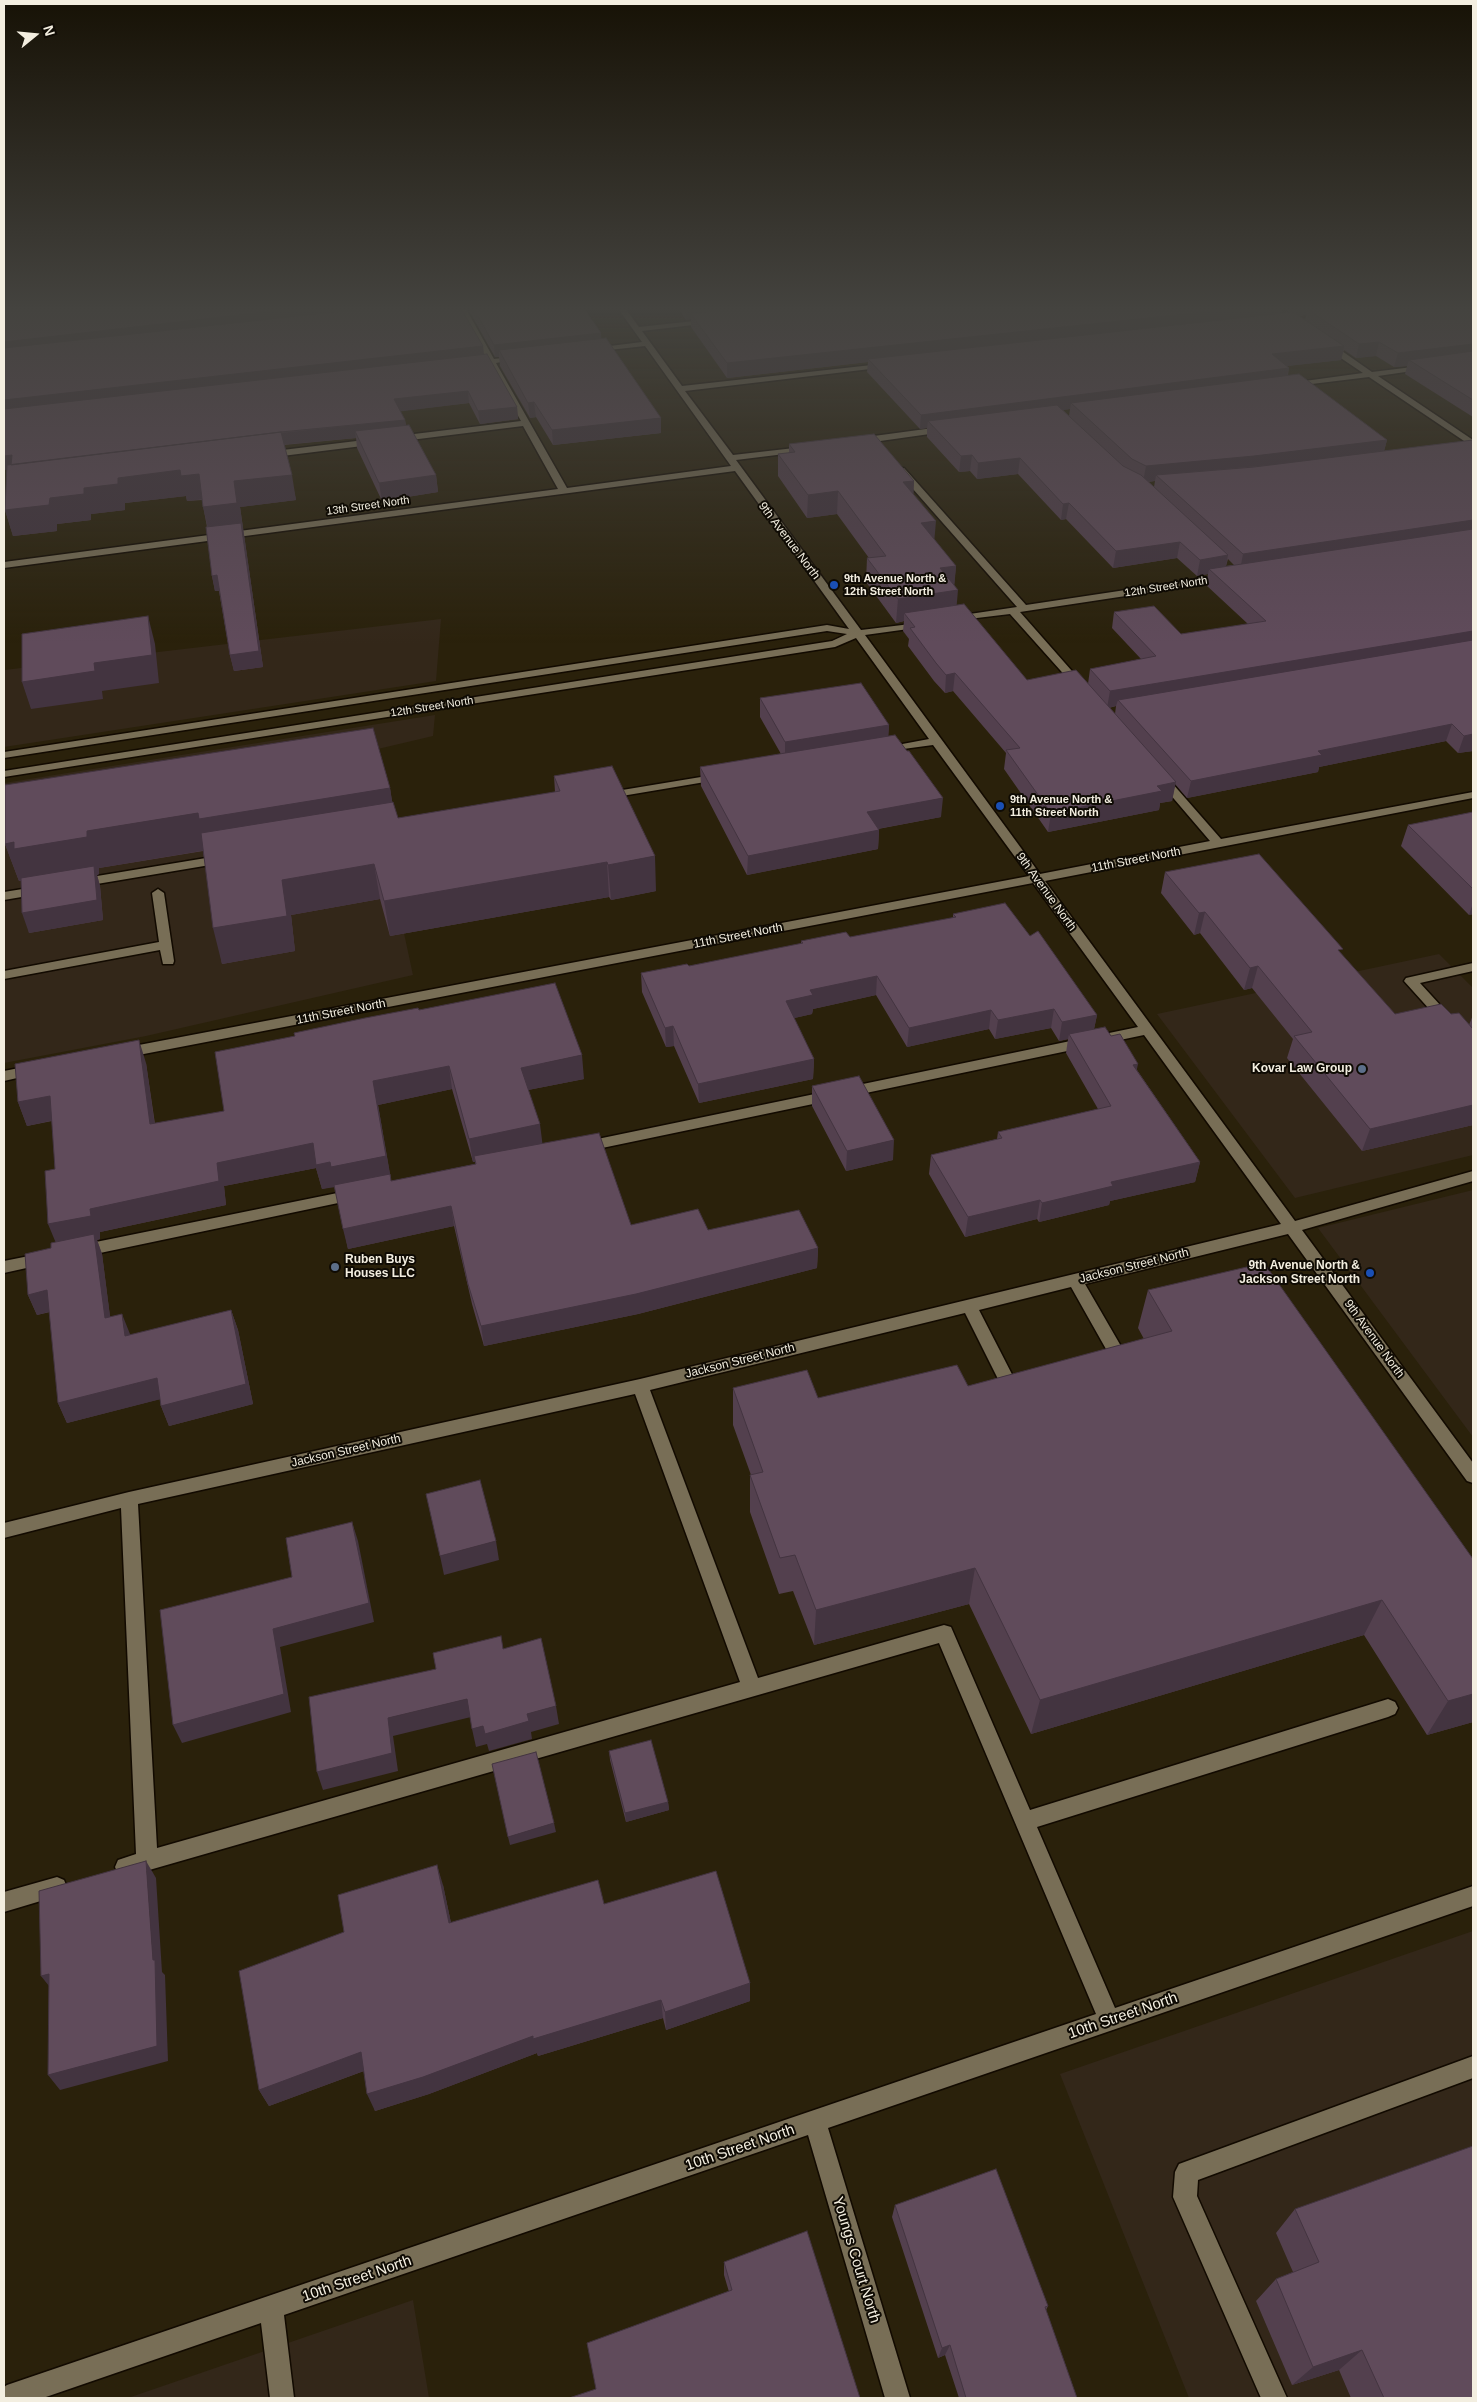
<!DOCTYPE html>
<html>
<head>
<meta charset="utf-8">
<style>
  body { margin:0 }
  #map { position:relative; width:1477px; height:2402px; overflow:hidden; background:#2a210b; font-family:Helvetica,sans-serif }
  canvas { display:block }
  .frame { position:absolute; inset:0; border:5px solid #f3eee0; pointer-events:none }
  .north { position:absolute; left:10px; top:10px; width:50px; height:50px; -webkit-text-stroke:4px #0f0b04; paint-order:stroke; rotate:73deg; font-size:14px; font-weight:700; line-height:20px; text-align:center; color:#f3eee0 }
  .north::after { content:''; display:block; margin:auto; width:18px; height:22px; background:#f3eee0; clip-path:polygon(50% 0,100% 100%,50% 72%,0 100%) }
</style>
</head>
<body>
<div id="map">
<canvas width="1477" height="2402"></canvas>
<div class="frame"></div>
<div class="north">N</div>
</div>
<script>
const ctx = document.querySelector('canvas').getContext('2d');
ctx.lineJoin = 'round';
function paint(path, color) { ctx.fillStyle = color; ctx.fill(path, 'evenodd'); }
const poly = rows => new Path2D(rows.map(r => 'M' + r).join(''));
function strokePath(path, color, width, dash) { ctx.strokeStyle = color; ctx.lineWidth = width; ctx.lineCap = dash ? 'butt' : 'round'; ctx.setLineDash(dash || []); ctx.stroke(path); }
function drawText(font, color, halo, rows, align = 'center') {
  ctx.font = font + ' Helvetica,sans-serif'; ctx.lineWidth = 4; ctx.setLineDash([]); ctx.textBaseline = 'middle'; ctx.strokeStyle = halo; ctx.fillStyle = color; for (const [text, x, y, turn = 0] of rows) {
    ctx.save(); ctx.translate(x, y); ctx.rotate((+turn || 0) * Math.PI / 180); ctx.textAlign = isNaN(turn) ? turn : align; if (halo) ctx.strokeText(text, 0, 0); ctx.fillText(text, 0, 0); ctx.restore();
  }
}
const commercial = poly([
  [441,619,436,681,4,747,4,670],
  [435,715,433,736,365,752,413,975,146,1036,4,1063,4,783],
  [1439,954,1473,988,1473,1155,1295,1198,1157,1014],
  [1473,1190,1473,1437,1318,1228],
  [1473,1931,1473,2398,1189,2398,1060,2074],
  [413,2300,429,2398,128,2398]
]);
const minor = poly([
  [458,307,465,307,494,359,519,356,523,358,496,363,567,488,731,466,645,346,591,352,591,348,594,348,642,342,617,307,624,307,639,327,713,319,714,321,710,323,642,331,682,386,890,363,890,367,887,367,685,391,733,455,812,446,812,450,809,451,736,460,861,630,927,622,927,626,923,627,865,635,1040,874,1210,841,1157,779,1157,775,1161,774,1165,775,1221,839,1473,792,1473,798,1045,881,1295,1221,1473,1171,1473,1181,1302,1230,1473,1463,1473,1483,1467,1481,1288,1234,1085,1284,1129,1360,1127,1365,1121,1366,1115,1365,1071,1287,979,1310,1018,1386,1016,1391,1010,1393,1004,1391,965,1313,650,1390,758,1678,944,1625,951,1627,1030,1810,1388,1699,1395,1702,1398,1708,1395,1714,1388,1717,1037,1827,1115,2008,1473,1886,1473,1906,828,2128,910,2398,885,2398,808,2135,284,2315,294,2398,270,2398,261,2323,43,2398,4,2398,4,2387,7,2385,1096,2014,939,1643,125,1877,118,1874,115,1867,118,1860,136,1854,121,1508,4,1538,4,1523,129,1492,640,1379,1281,1224,1144,1035,583,1152,578,1151,576,1147,578,1143,583,1142,1138,1027,1033,883,123,1058,118,1056,116,1053,123,1048,1029,876,933,745,881,752,881,748,929,739,856,638,835,647,4,777,4,771,832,641,847,634,827,631,4,758,4,752,827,625,849,629,735,471,4,568,4,562,558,489,523,426,266,458,262,455,266,452,521,421,489,364,472,366,468,364,487,360,458,307],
  [635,1394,740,1682,157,1848,138,1504,635,1394],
  [1323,342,1329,342,1372,372,1429,365,1429,369,1426,369,1378,376,1473,440,1473,447,1369,377,1287,387,1287,383,1290,383,1363,373,1323,346,1323,342],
  [948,426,951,427,951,431,859,444,855,441,859,438,948,426],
  [898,468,904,468,1026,605,1225,575,1230,578,1225,581,1020,612,1086,687,1081,690,1077,689,1010,614,952,621,951,619,956,616,1017,607,898,472,898,468],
  [719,774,723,775,723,779,604,799,598,796,604,793,719,774],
  [224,855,230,859,228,862,79,887,73,883,79,879,224,855],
  [41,886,45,887,47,890,45,893,4,900,4,892,41,886],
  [158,889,164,893,174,961,173,964,163,964,160,950,4,979,4,971,159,942,152,893,158,889],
  [1473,963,1473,971,1420,983,1473,1041,1473,1054,1468,1052,1404,981,1406,978,1473,963],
  [34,1065,41,1070,39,1073,4,1081,4,1071,34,1065],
  [357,1189,362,1190,364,1194,362,1198,81,1257,76,1255,73,1251,76,1247,81,1245,357,1189],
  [44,1253,49,1255,52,1259,49,1263,4,1273,4,1261,44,1253],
  [57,1877,64,1880,67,1887,64,1894,4,1912,4,1892,57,1877],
  [1473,2056,1473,2078,1198,2180,1197,2196,1287,2398,1261,2398,1173,2197,1175,2172,1179,2164,1473,2056]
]);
const wall = poly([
  [4,307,53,307,53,309,483,346,484,354,517,407,518,419,480,424,469,403,400,411,405,420,406,425,436,475,438,492,382,501,357,448,356,438,284,445,296,500,240,507,263,667,234,671,230,655,219,591,215,591,212,576,207,527,202,500,187,501,186,496,125,503,125,510,91,514,91,520,57,524,57,531,13,536,5,510,7,469,4,470],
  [467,307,583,307,601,333,601,338,661,433,553,445,536,417,530,418,500,366,499,357,495,357],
  [677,307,903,307,1281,313,1289,312,1283,307,1473,307,1473,417,1405,374,1407,366,1394,367,1376,356,1356,358,1344,350,1341,360,1287,366,1289,368,1288,375,1387,440,1384,451,1473,440,1473,751,1458,753,1446,741,1319,767,1318,772,1187,798,1175,784,1172,801,1160,803,1159,810,1048,832,1004,769,1006,753,953,691,945,693,934,681,908,646,909,639,903,631,904,621,896,623,866,582,867,558,869,558,837,514,807,518,778,476,778,454,789,453,789,444,914,481,913,495,934,540,956,566,954,585,956,605,1027,680,1088,684,1090,669,1141,659,1112,628,1114,612,1181,634,1248,624,1206,585,1208,574,1197,576,1177,558,1113,568,1066,519,1061,520,1018,474,977,479,970,471,959,472,927,437,927,428,920,429,867,372,868,362,727,378,691,327,691,319,686,320],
  [1306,315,1305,320,1299,316],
  [1070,409,1069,416,1063,410],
  [1155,481,1154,487,1148,482],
  [1228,559,1234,565,1226,566],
  [1116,706,1115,714,1109,708],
  [760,698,889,725,888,736,941,817,878,829,879,830,878,849,747,875,701,786,700,767,781,754,760,717],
  [554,776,656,891,611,900,609,897,390,936,380,899,291,915,295,951,222,964,203,851,99,868,99,874,97,875,100,886,103,920,29,933,21,881,19,881,5,844,390,788,392,802,398,818,555,792],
  [1473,812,1473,914,1469,915,1401,846,1408,825],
  [1165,872,1341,954,1395,1014,1451,1014,1469,1025,1473,1015,1473,1125,1362,1151,1287,1058,1293,1039,1252,988,1244,990,1200,933,1194,935,1161,893],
  [953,914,1030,936,1097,1015,1094,1029,1137,1070,1200,1162,1195,1182,1110,1201,1109,1205,1039,1222,1037,1219,965,1237,929,1174,931,1155,997,1139,998,1132,1098,1109,1066,1053,1068,1039,1059,1041,1051,1028,995,1039,989,1029,907,1047,876,995,813,1009,812,1014,794,1018,814,1059,813,1079,699,1103,674,1046,666,1047,642,992,641,973,689,966,801,944,801,941,850,937,953,918],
  [419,1010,584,1079,528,1090,542,1143,631,1225,708,1230,818,1248,817,1268,638,1314,484,1346,472,1304,454,1226,348,1249,335,1186,322,1189,316,1168,224,1186,226,1205,100,1232,100,1239,97,1240,102,1254,110,1317,130,1335,231,1310,238,1330,253,1404,169,1426,161,1406,160,1399,67,1423,58,1403,50,1312,37,1315,28,1295,51,1248,56,1242,55,1169,52,1121,27,1126,18,1102,146,1063,155,1124,224,1111,295,1036],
  [452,1089,473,1162,475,1162,475,1164,391,1181,378,1105],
  [812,1086,893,1160,846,1171,812,1106],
  [1148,1290,1473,1559,1473,1722,1427,1735,1364,1635,1031,1734,969,1604,814,1645,793,1591,779,1594,750,1512,750,1475,751,1475,733,1425,733,1388,818,1398,968,1386,1144,1339,1138,1328],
  [609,1751,668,1802,669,1810,626,1822,610,1760],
  [443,1885,451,1923,604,1904,750,1983,750,2001,666,2030,663,2018,538,2056,537,2053,429,2094,375,2111,364,2071,269,2106,259,2090,344,1932],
  [895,2205,1048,2306,1046,2310,1077,2398,959,2398,945,2355,938,2358,892,2217],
  [1295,2209,1473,2398,1351,2398,1339,2370,1292,2385,1256,2301,1276,2279,1293,2272,1276,2233],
  [724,2262,860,2398,596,2389,729,2292,724,2275]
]);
const shadedWall = poly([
  [308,307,412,307,4,355,4,342],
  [685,307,787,307,691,314,691,319,686,320],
  [1250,307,1282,307,1280,318,868,359,868,362,727,378,727,363],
  [1296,307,1366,307,1307,309,1306,315,1295,316],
  [601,333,602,345,499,350,499,357,495,357,494,345],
  [1379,342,1376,356,1356,358,1359,344],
  [1473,344,1473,358,1409,360,1407,366,1394,367,1398,353],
  [483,346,484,358,4,413,4,400],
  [1344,346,1341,360,1269,368,1272,354],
  [1289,368,1286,381,1071,403,1070,409,933,427,928,421,927,428,920,429,921,415],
  [468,391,469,403,396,412,394,399],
  [534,402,536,417,530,418,528,403],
  [517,407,518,419,480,424,478,411],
  [661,418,661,433,553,445,552,430],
  [405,420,407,433,355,431,356,438,4,470,4,456,280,433],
  [1387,440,1383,455,1156,475,1155,481,1143,482,1146,466],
  [972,455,970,471,959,472,961,456],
  [1020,458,1018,474,977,479,978,463],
  [180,470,199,474,205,499,187,501,186,496,125,503,125,510,91,514,91,520,57,524,57,531,13,536,5,510,50,498,118,478],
  [292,475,296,500,240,507,263,667,234,671,230,655,242,529,209,533,203,507,234,481],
  [436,475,438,492,382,501,379,483],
  [914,481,913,504,903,482],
  [838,491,837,514,807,518,808,495],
  [1069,503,1066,519,1061,520,1063,504],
  [1473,520,1473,535,1240,570,1243,554],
  [936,521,934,544,921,523],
  [1180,542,1177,558,1113,568,1116,551],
  [1228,555,1225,572,1209,569,1208,574,1197,576,1200,560],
  [956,566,954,590,940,568],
  [217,575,220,591,215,591,212,576],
  [958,590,956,613,904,613,904,621,896,623,898,599],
  [148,616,155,644,159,683,102,691,103,699,31,709,22,682,94,663],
  [1473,631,1473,647,1118,700,1116,706,1107,708,1110,691],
  [955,673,953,691,945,693,946,675],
  [1452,724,1446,741,1319,767,1318,772,1187,798,1191,781,1318,751],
  [889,725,888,744,785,761,785,742],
  [1473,734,1473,751,1458,753,1464,736],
  [1176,782,1172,801,1160,803,1159,810,1048,832,1051,813,1157,786],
  [390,788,396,825,207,850,99,868,99,874,97,875,100,886,103,920,29,933,22,913,25,880,19,881,5,844,198,813],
  [943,798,941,817,866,831,867,812],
  [879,830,878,849,747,875,748,856],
  [655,856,656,891,611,900,608,865],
  [607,862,609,897,390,936,384,901],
  [374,864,380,899,291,915,295,951,222,964,213,928,282,880],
  [1473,903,1473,914,1469,915],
  [1205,912,1200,933,1194,935,1199,913],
  [1258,966,1252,988,1244,990,1250,968],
  [877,976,876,995,813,1009,812,1014,786,1020,786,1001,810,990],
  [1054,1009,1051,1028,995,1039,998,1020],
  [991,1010,989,1029,907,1047,909,1028],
  [1097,1015,1093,1034,1069,1034,1068,1039,1059,1041,1062,1022],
  [673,1026,674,1046,666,1047,665,1028],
  [139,1040,146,1063,158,1148,150,1124],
  [582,1055,584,1079,523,1091,521,1068],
  [814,1059,813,1079,699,1103,698,1084],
  [1138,1064,1134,1083,1133,1065],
  [449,1066,452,1089,378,1105,391,1179,322,1189,316,1168,224,1186,226,1205,100,1232,100,1239,97,1240,102,1254,113,1339,58,1248,48,1224,217,1163,373,1081],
  [50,1096,59,1119,27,1126,18,1102],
  [1473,1105,1473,1125,1362,1151,1370,1129],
  [540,1124,543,1148,474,1156,475,1162,473,1162,469,1139],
  [894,1140,893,1160,846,1171,847,1151],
  [1200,1162,1195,1182,1110,1201,1109,1205,1039,1222,1042,1203,1111,1182],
  [1040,1200,1037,1219,965,1237,968,1217],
  [451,1206,454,1226,348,1249,343,1229],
  [818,1248,817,1268,638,1314,484,1346,481,1326],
  [47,1290,56,1310,37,1315,28,1295],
  [231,1310,238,1330,253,1404,169,1426,161,1406],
  [122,1314,130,1334,133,1356,125,1336],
  [157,1378,165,1398,67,1423,58,1403],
  [352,1522,358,1541,374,1622,280,1647,291,1712,182,1743,173,1725,273,1629],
  [496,1541,499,1560,444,1575,440,1556],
  [975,1568,969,1604,814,1645,816,1610],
  [1382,1600,1364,1635,1031,1734,1040,1700],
  [1473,1694,1473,1722,1427,1735,1448,1701],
  [467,1699,471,1717,393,1736,398,1771,323,1790,317,1772,388,1718],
  [556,1706,559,1724,531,1732,532,1739,489,1751,487,1744,476,1747,472,1729],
  [668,1802,669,1810,626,1822,625,1813],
  [554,1823,556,1832,510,1845,508,1837],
  [146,1861,156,1878,162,1972,165,1975,168,2061,60,2090,48,2075,153,1960],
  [437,1865,443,1885,455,1942,449,1923],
  [49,1974,53,1991,41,1976],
  [750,1983,750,2001,666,2030,665,2012],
  [661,2000,663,2018,538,2056,537,2053,429,2094,375,2111,367,2094,533,2036],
  [361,2052,369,2069,269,2106,259,2090],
  [950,2345,945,2355,938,2358,942,2348],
  [1362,2350,1339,2370,1292,2385,1313,2367]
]);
const building = poly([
  [4,307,51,307,51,309,67,307,308,307,4,342,4,307],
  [381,307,460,307,483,346,4,400,4,348,381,307],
  [473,307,583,307,601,333,494,345,473,307],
  [739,307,904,308,1250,307,727,363,691,314,739,307],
  [1323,307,1473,307,1473,344,1398,353,1379,342,1359,344,1307,309,1323,307],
  [1293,312,1344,346,1272,354,1289,368,921,415,868,359,1293,312],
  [606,338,661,418,552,430,534,402,528,403,499,350,606,338],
  [1473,351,1473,400,1409,360,1473,351],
  [487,354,517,407,478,411,468,391,394,399,405,420,281,432,11,465,12,455,4,456,4,409,487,354],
  [1299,374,1387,440,1254,456,1146,466,1132,459,1071,403,1299,374],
  [1057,405,1123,466,1141,475,1228,555,1200,560,1180,542,1116,551,1069,503,1063,504,1020,458,978,463,972,455,961,456,928,421,1057,405],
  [409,425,436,475,379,483,355,431,409,425],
  [281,432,292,475,234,481,237,503,203,507,199,474,181,476,180,470,118,478,118,484,84,488,84,494,50,498,49,505,5,510,7,465,281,432],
  [874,434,914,481,903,482,936,521,921,523,956,566,940,568,958,590,898,599,867,558,886,556,838,491,808,495,778,454,795,452,789,444,874,434],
  [1473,440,1473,520,1243,554,1156,475,1254,467,1473,440],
  [241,523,259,651,230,655,217,575,212,576,206,527,241,523],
  [1473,529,1473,631,1110,691,1090,669,1156,656,1114,612,1154,606,1181,634,1266,621,1209,569,1473,529],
  [964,604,1027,680,1076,670,1176,782,1157,786,1162,791,1051,813,1006,750,1020,748,955,673,946,675,936,663,910,628,915,627,904,613,964,604],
  [148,616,152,655,94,663,95,671,22,682,22,634,148,616],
  [1473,640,1473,734,1464,736,1452,724,1318,751,1322,755,1191,781,1118,700,1473,640],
  [861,683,889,725,785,742,760,698,861,683],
  [373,728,390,788,199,819,198,813,87,831,87,837,14,849,14,842,5,844,5,785,373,728],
  [895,735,907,751,909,751,943,798,867,812,879,830,748,856,700,767,895,735],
  [612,766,655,856,608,865,607,862,384,901,374,864,282,880,287,916,213,928,201,833,393,802,398,818,560,791,554,776,612,766],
  [1473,812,1473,889,1408,825,1473,812],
  [1259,854,1343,949,1338,950,1395,1014,1441,1004,1451,1014,1459,1013,1473,1029,1473,1105,1370,1129,1294,1036,1312,1032,1258,966,1250,968,1205,912,1199,913,1165,872,1259,854],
  [94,866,97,900,22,913,21,878,94,866],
  [1005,903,1030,936,1038,931,1097,1015,1062,1022,1054,1009,998,1020,991,1010,909,1028,877,976,810,990,813,995,786,1001,814,1059,698,1084,673,1026,665,1028,641,973,687,964,689,966,803,943,801,941,846,932,850,937,956,917,953,914,1005,903],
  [555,983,582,1055,521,1068,540,1124,469,1139,449,1066,373,1081,386,1156,331,1167,330,1162,316,1165,313,1143,217,1163,219,1181,90,1209,91,1216,48,1224,45,1171,55,1169,50,1096,18,1102,15,1064,139,1040,150,1124,224,1111,215,1052,295,1036,294,1033,365,1018,418,1008,419,1010,555,983],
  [1105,1027,1111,1036,1120,1034,1138,1064,1133,1065,1200,1162,1111,1182,1113,1186,1042,1203,1040,1200,968,1217,931,1155,1002,1138,998,1132,1111,1106,1069,1034,1105,1027],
  [859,1076,894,1140,847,1151,812,1086,859,1076],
  [599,1133,631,1225,698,1209,708,1230,799,1210,818,1248,636,1294,481,1326,468,1284,451,1206,343,1229,334,1185,390,1174,391,1181,476,1164,474,1156,599,1133],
  [94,1234,105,1318,122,1314,125,1336,231,1310,246,1384,161,1406,157,1378,58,1403,47,1290,28,1295,25,1254,51,1248,51,1243,94,1234],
  [1264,1263,1473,1559,1473,1694,1448,1701,1382,1600,1040,1700,975,1568,816,1610,795,1555,780,1558,750,1475,763,1472,733,1388,807,1370,818,1398,957,1365,968,1386,1172,1331,1148,1290,1264,1263],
  [480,1480,496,1541,440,1556,426,1494,480,1480],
  [352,1522,369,1603,273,1629,284,1694,173,1725,160,1610,292,1577,286,1538,352,1522],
  [501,1636,503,1649,541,1638,556,1706,527,1714,529,1721,485,1734,483,1726,472,1729,467,1699,388,1718,392,1753,317,1772,309,1697,436,1669,433,1653,501,1636],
  [651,1740,668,1802,625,1813,609,1751,651,1740],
  [536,1752,554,1823,508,1837,492,1764,536,1752],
  [146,1861,153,1960,155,1960,157,2046,48,2075,49,1974,41,1976,39,1891,146,1861],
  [437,1865,449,1923,598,1880,604,1904,716,1871,750,1983,665,2012,661,2000,533,2039,533,2036,423,2077,367,2094,361,2052,259,2090,239,1971,344,1932,338,1895,437,1865],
  [1473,2146,1473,2398,1384,2398,1362,2350,1313,2367,1276,2279,1319,2262,1295,2209,1473,2146],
  [996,2169,1048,2306,1045,2307,1077,2398,966,2398,950,2345,942,2348,895,2205,996,2169],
  [807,2231,860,2398,569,2398,596,2389,587,2343,732,2290,724,2262,807,2231]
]);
const markers = [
  [834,585,5,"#1a4fb4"],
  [1000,806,5,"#1a4fb4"],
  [1362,1069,5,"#5c6f8a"],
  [335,1267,5,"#5c6f8a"],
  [1370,1273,5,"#1a4fb4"]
];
const farStreetnames = [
  ["13th Street North",368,506,-8],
  ["12th Street North",1166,587,-9],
  ["12th Street North",432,707,-9]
];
const farPoinames = [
  ["9th Avenue North &",844,579],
  ["12th Street North",844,592],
  ["9th Avenue North &",1010,800],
  ["11th Street North",1010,813]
];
const streetNames = [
  ["9th Avenue North",789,541,53],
  ["11th Street North",1136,860,-11],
  ["9th Avenue North",1046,892,54],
  ["11th Street North",738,936,-11],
  ["11th Street North",341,1012,-11],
  ["Jackson Street North",1134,1266,-14],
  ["9th Avenue North",1374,1339,54],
  ["Jackson Street North",740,1361,-14],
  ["Jackson Street North",346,1451,-13]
];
const poiNames = [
  ["Kovar Law Group",1352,1069],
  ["Ruben Buys",345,1260,"left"],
  ["Houses LLC",345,1274,"left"],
  ["9th Avenue North &",1360,1266],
  ["Jackson Street North",1360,1280]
];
const nearStreetnames = [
  ["10th Street North",1123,2016,-19],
  ["10th Street North",740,2148,-19],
  ["Youngs Court North",856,2260,73],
  ["10th Street North",357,2279,-19]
];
paint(commercial, '#332719');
strokePath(minor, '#120a00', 3);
paint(minor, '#786e56');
paint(wall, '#53404e');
paint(shadedWall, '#433440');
paint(building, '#604b5b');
strokePath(building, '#433440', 1);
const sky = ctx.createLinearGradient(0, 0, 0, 644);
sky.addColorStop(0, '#171206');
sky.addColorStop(0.48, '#44433f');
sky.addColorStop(1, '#44433f00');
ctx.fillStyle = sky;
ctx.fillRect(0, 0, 1477, 644);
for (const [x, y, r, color] of markers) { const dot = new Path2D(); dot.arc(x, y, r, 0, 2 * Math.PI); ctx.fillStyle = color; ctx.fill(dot); strokePath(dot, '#0f0b04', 2); }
drawText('11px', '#f3eee0', '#0f0b04', farStreetnames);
drawText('bold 11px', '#f3eee0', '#0f0b04', farPoinames, 'left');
drawText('12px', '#f3eee0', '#0f0b04', streetNames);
drawText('bold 12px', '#f3eee0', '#0f0b04', poiNames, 'right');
drawText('15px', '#f3eee0', '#0f0b04', nearStreetnames);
</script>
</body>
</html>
